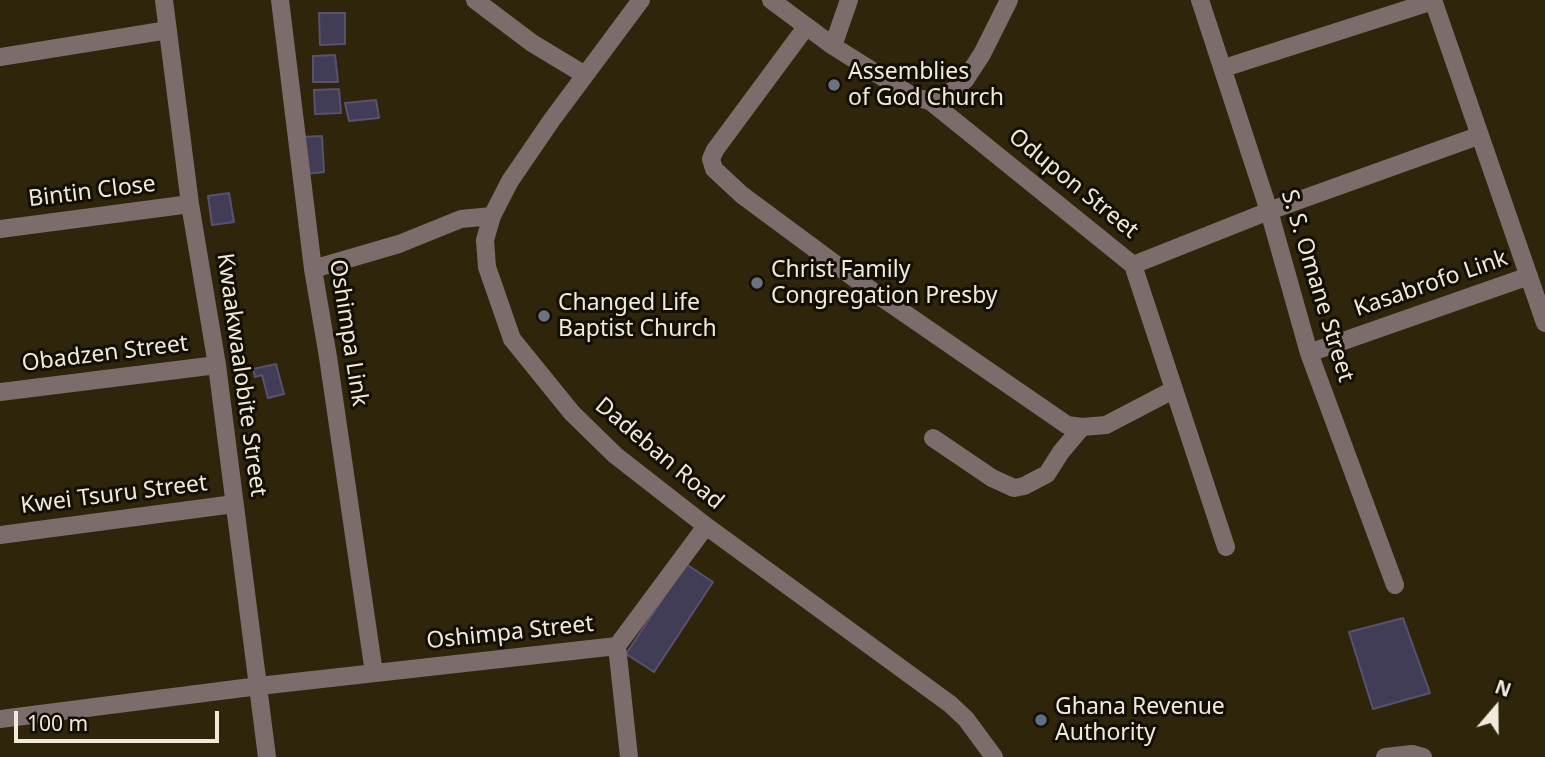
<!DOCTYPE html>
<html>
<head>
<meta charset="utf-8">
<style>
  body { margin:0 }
  #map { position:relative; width:1545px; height:757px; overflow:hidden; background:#2f250a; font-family:"Noto Sans",sans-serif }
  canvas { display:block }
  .north { position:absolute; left:1461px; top:673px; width:70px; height:70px; -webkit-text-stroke:5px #130f05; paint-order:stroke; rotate:20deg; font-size:19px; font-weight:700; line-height:28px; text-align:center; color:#f0eada }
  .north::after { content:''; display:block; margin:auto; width:24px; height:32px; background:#f0eada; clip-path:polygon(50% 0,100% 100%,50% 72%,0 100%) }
  .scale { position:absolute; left:14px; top:711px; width:205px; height:32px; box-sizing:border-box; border:4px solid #f0eada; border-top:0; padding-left:9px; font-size:21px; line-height:24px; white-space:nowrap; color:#f0eada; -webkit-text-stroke:5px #130f05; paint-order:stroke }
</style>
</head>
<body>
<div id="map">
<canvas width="1545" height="757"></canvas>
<div class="north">N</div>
<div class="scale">100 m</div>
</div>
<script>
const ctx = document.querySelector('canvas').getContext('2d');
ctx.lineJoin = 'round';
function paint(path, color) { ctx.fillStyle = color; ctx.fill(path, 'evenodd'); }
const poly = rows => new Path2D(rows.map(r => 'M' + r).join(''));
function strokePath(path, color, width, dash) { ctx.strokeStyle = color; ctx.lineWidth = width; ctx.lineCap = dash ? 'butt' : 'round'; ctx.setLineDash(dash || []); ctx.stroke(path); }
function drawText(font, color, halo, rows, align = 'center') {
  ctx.font = font + ' "Noto Sans",sans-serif'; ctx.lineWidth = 6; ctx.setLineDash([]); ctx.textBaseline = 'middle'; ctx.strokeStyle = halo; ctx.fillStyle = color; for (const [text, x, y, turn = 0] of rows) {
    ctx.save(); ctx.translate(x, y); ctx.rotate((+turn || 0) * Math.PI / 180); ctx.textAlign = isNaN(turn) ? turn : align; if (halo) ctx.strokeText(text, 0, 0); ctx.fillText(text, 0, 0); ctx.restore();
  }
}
const building = poly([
  [319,13,345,13,345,44,320,45,319,13],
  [335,55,338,82,313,82,313,56,335,55],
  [339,89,341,113,315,114,314,90,339,89],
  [376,100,379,118,349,121,345,103,376,100],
  [322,136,324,172,306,174,301,137,322,136],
  [229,193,234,222,212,225,208,196,229,193],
  [276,364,284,394,268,398,262,375,255,377,253,369,276,364],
  [686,564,713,582,654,672,626,654,686,564],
  [1403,618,1430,693,1373,709,1349,632,1403,618]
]);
const minor = poly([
  [164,0,190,204,217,365,267,757],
  [280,0,313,269,328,357,374,673],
  [475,0,532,43,585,75],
  [641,0,551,121,510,181,492,216,485,240,487,267,512,339,572,413,615,455,706,526,950,704,966,719,994,757],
  [771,0,833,46,914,97,930,101,1133,265,1226,547],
  [1200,0,1269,211,1309,353,1395,585],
  [1433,0,1545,323],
  [806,27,715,150,711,159,714,169,742,195,865,286,1067,425,1082,427,1106,425,1173,390],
  [833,46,849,0],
  [0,57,168,30],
  [1224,68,1433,1],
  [930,101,956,89,965,80,982,54,1009,0],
  [0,229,190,204],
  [1133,265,1269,211,1478,136],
  [313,269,399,244,461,219,492,216],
  [1309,353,1529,276],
  [0,392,217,365],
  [933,438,992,478,1014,488,1024,486,1047,474,1061,452,1082,427],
  [0,535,234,504],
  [617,646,629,757],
  [0,719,259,686,617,646,706,526],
  [1385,757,1412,754,1423,757]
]);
const markers = [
  [834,85,7,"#6b7280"],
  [757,283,7,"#6b7280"],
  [544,316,7,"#6b7280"],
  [1041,720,7,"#5c6f8a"]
];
const poiNames = [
  ["Assemblies",848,72],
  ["of God Church",848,98],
  ["Christ Family",771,270],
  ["Congregation Presby",771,296],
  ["Changed Life",558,303],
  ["Baptist Church",558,329],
  ["Ghana Revenue",1055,707],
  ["Authority",1055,733]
];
const streetNames = [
  ["Odupon Street",1073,184,39],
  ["Bintin Close",92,192,-7],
  ["Kasabrofo Link",1431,284,-19],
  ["S. S. Omane Street",1317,286,73],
  ["Oshimpa Link",348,333,81],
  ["Obadzen Street",105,354,-7],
  ["Kwaakwaalobite Street",241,375,82],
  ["Dadeban Road",659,454,40],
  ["Kwei Tsuru Street",114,495,-7],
  ["Oshimpa Street",510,633,-6]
];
paint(building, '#423d57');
strokePath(building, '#57526d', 2);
strokePath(minor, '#7c6d6c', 18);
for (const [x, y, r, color] of markers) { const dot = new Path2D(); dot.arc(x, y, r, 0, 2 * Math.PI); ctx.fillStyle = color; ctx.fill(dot); strokePath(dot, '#130f05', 2.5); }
drawText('23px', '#f0eada', '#130f05', poiNames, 'left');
drawText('23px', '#f0eada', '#130f05', streetNames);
</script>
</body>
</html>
